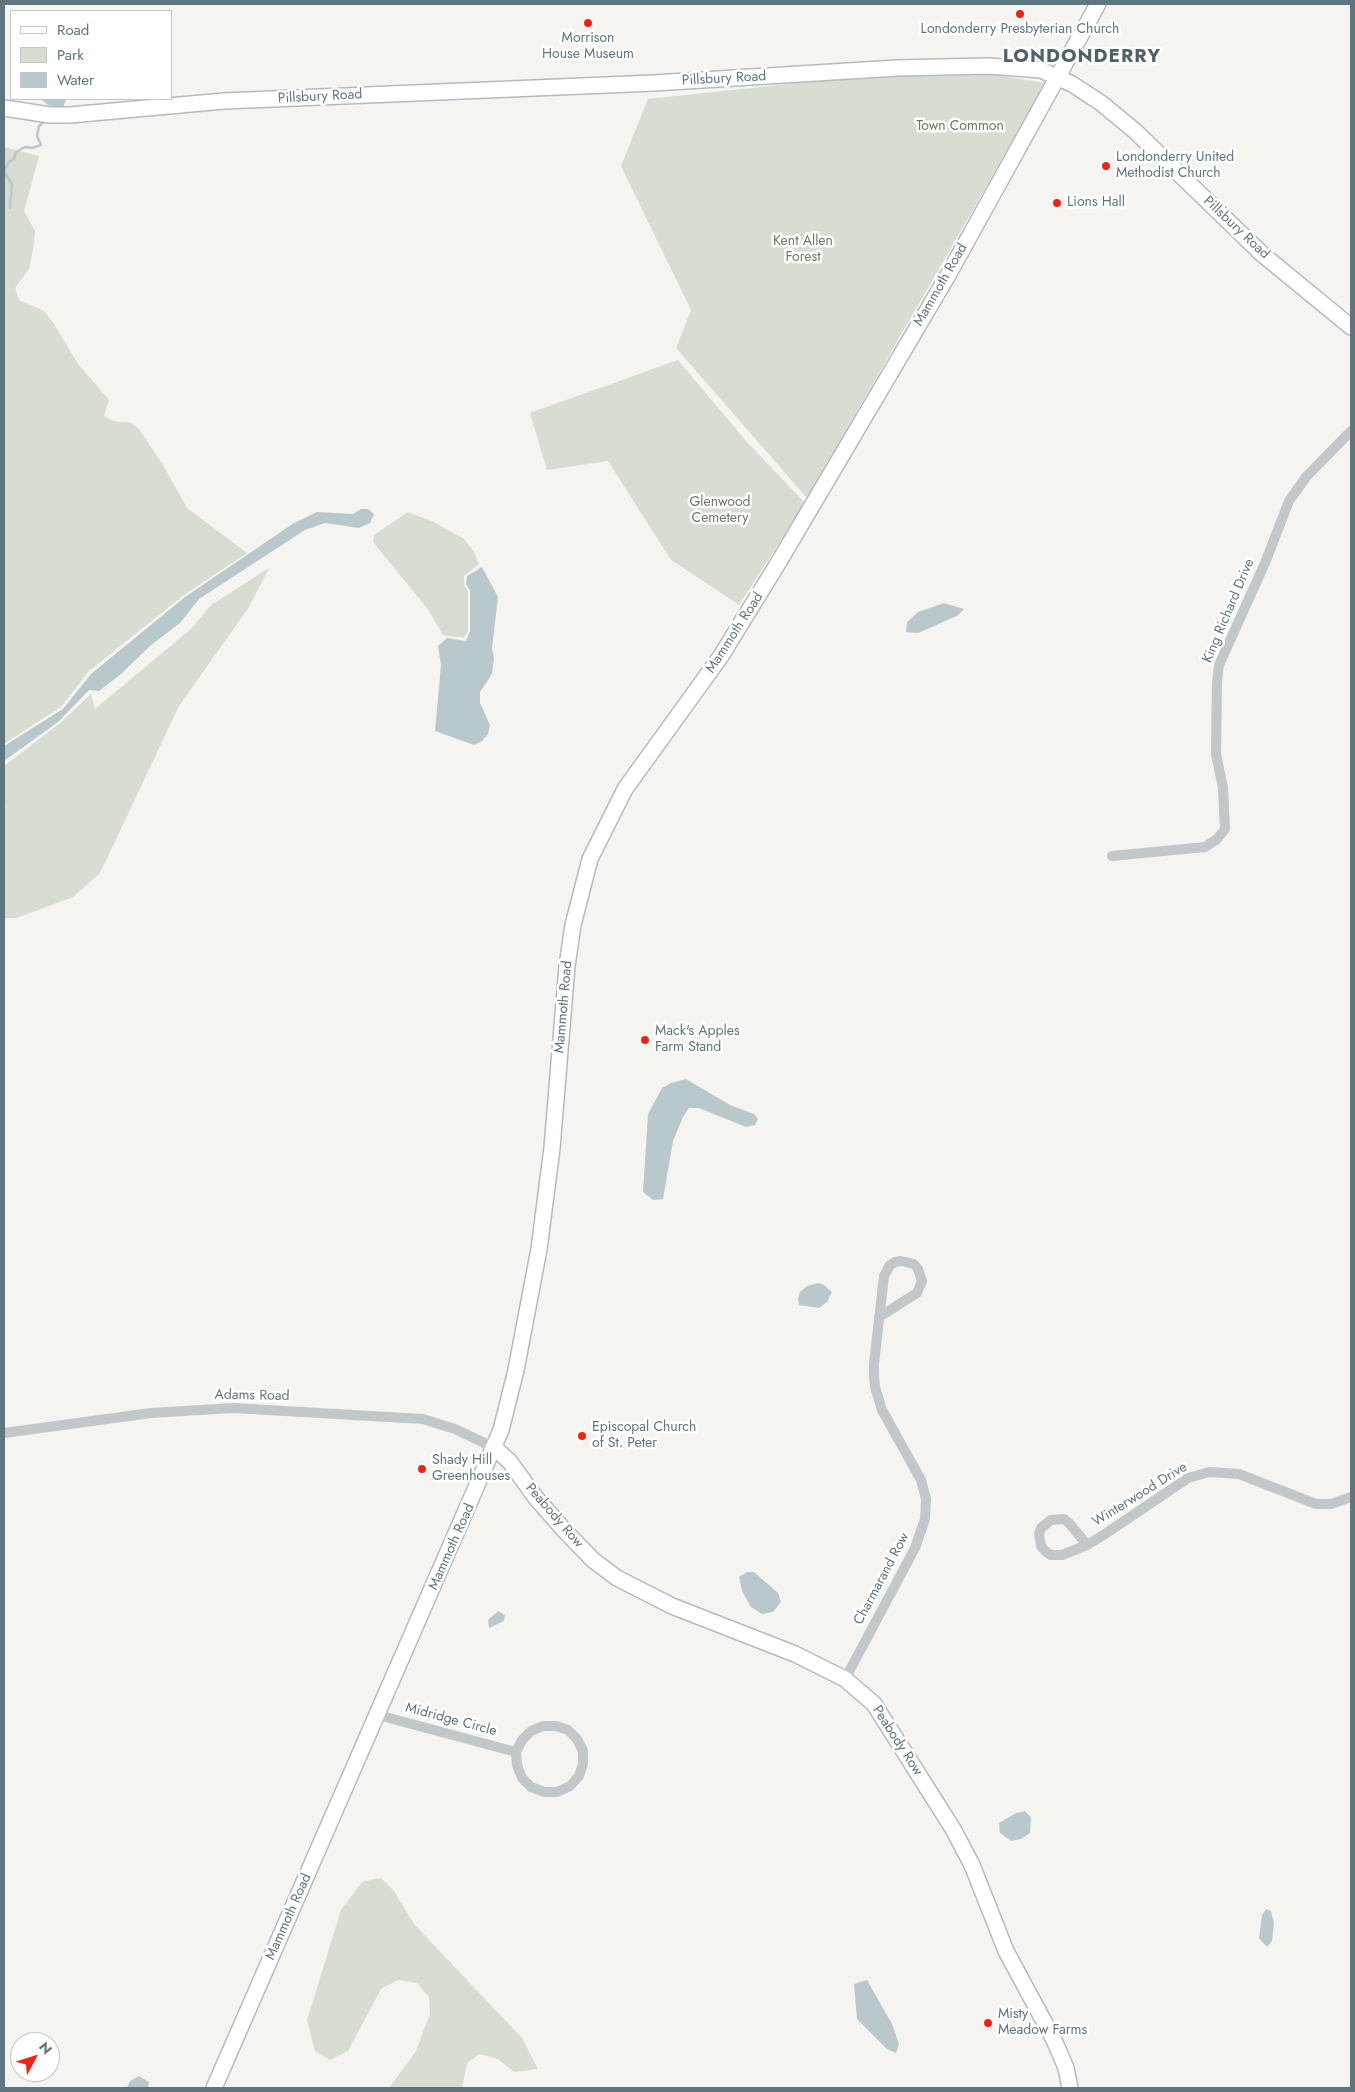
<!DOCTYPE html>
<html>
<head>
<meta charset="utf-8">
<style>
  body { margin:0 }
  #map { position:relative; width:1355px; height:2092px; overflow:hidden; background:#f5f4f0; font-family:Jost,sans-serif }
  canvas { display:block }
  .frame { position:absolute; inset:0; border:5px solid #5d767f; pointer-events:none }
  .legend { position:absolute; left:10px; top:10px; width:162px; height:90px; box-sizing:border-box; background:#fff; border:1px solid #bec8cc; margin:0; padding:6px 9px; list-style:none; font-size:15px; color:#5d767f }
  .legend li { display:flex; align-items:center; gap:10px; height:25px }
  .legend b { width:25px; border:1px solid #bec8cc }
  .north { position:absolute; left:10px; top:2032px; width:50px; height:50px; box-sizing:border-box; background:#fff; border:1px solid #bec8cc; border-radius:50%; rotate:50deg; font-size:14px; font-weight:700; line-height:20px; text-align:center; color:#5d767f }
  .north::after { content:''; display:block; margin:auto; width:18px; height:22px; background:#f32212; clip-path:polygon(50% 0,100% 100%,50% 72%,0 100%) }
</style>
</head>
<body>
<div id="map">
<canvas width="1355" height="2092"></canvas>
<div class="frame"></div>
<ul class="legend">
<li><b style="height:6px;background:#fff"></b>Road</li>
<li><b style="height:14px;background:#d7ddd1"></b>Park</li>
<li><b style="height:14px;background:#b9c9cb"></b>Water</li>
</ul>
<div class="north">N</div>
</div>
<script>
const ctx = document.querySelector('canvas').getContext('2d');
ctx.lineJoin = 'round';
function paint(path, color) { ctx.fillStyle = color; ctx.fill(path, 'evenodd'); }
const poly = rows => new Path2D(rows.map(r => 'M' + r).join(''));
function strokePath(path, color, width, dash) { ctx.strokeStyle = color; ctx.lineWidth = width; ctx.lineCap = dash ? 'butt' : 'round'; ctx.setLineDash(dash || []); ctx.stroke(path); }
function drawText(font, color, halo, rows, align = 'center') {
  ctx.font = font + ' Jost,sans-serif'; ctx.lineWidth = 5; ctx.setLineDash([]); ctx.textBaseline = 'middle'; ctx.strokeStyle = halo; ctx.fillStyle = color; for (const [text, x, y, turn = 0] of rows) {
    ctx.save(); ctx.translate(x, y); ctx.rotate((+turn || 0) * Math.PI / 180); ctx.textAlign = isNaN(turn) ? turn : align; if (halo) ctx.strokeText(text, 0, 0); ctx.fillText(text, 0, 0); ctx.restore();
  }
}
const green = poly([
  [881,74,989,74,1046,83,807,498,676,348,691,310,621,166,648,99],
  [4,147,39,156,24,211,35,231,34,244,29,269,15,288,19,300,44,311,54,324,78,364,109,400,104,416,116,422,130,422,139,429,163,465,187,508,247,553,184,595,89,671,61,707,5,743],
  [678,360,746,441,805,503,739,605,671,560,608,461,547,470,530,413],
  [408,512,434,522,464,539,474,552,479,564,464,576,464,585,468,591,468,631,464,638,443,635,427,608,373,542,374,535],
  [269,568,249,607,179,706,100,873,73,897,16,918,4,918,4,808,6,807,4,802,4,766,59,724,91,694,95,709,191,629,211,605],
  [381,1878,394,1891,414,1924,522,2038,538,2069,514,2072,498,2059,480,2054,467,2063,462,2088,389,2088,416,2051,430,2014,429,1997,417,1983,398,1980,381,1989,348,2051,330,2060,315,2051,307,2020,341,1910,362,1882]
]);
const water = poly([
  [41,99,66,99,63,108,48,105],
  [361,509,368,509,374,514,370,523,359,528,325,523,305,530,199,599,180,623,150,646,121,674,99,691,89,690,58,722,4,761,4,746,63,709,91,674,185,597,294,523,317,512,353,514],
  [482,567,498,597,492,648,494,658,492,674,480,692,480,703,490,725,488,734,482,741,474,745,435,731,441,665,438,646,447,638,466,641,470,631,470,590,466,584,467,576],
  [944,603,964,609,957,616,918,633,906,632,907,622,918,612],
  [686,1079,730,1105,754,1114,758,1119,755,1125,746,1127,699,1108,689,1108,683,1117,673,1141,663,1199,653,1200,643,1192,648,1114,662,1088,671,1083],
  [818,1283,824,1285,832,1292,827,1302,819,1308,799,1305,798,1299,800,1292,807,1286],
  [747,1572,754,1572,778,1593,781,1602,773,1612,762,1614,751,1607,742,1591,739,1577],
  [498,1611,505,1615,504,1621,489,1628,488,1620],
  [1025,1811,1031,1817,1030,1833,1021,1839,1011,1841,1000,1833,999,1823,1016,1813],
  [1266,1909,1271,1911,1274,1923,1272,1941,1267,1947,1259,1938,1262,1915],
  [867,1980,892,2024,899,2044,896,2053,887,2049,857,2019,854,1984],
  [139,2076,149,2082,148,2088,127,2088,130,2081]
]);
const stream = poly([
  [4,171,9,162,14,159,16,152,25,147,32,148,41,145,37,136,39,126,45,121],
  [4,172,12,184,10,208]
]);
const street = poly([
  [1112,856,1205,847,1217,839,1225,829,1223,788,1216,754,1217,682,1219,665,1265,563,1289,501,1306,477,1351,431],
  [4,1433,151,1413,233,1408,423,1419,455,1429,495,1448],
  [1087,1545,1069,1523,1064,1519,1051,1520,1041,1528,1039,1534,1041,1546,1045,1551,1051,1555,1062,1555,1087,1545,1105,1534,1188,1478,1209,1472,1239,1474,1316,1504,1331,1504,1351,1497],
  [845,1679,915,1548,925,1519,926,1499,921,1480,882,1410,875,1387,874,1376,874,1364,884,1276,890,1265,895,1262,901,1261,914,1264,918,1269,922,1281,917,1293,879,1317],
  [378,1715,516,1752,517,1765,522,1778,531,1787,544,1792,557,1792,570,1786,579,1776,583,1764,583,1751,577,1739,568,1730,556,1726,543,1726,531,1731,522,1740,516,1752]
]);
const secondary = poly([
  [4,108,50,115,70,115,224,101,654,83,897,68,989,66,1041,70,1072,84,1101,103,1135,131,1262,254,1351,327],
  [495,1448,510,1462,536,1498,564,1530,593,1560,617,1578,672,1606,795,1654,845,1679,874,1704,953,1829,972,1865,1006,1951,1054,2040,1066,2068,1070,2088],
  [214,2088,501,1430,516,1370,539,1249,552,1148,567,966,573,925,590,859,625,789,721,656,780,560,947,277,1098,4]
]);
const markers = [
  [1020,14,5,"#f32212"],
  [588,23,5,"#f32212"],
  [1106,166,5,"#f32212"],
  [1057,203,5,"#f32212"],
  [645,1040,5,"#f32212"],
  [582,1436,5,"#f32212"],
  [422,1469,5,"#f32212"],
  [988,2023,5,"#f32212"]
];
const poiNames = [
  ["Londonderry Presbyterian Church",1020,30,"center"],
  ["Morrison",588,39,"center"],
  ["House Museum",588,55,"center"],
  ["Londonderry United",1116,158],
  ["Methodist Church",1116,174],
  ["Lions Hall",1067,203],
  ["Mack's Apples",655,1032],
  ["Farm Stand",655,1048],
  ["Episcopal Church",592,1428],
  ["of St. Peter",592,1444],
  ["Shady Hill",432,1461],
  ["Greenhouses",432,1477],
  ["Misty",998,2015],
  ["Meadow Farms",998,2031]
];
const streetNames = [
  ["Pillsbury Road",724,79,-3],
  ["Pillsbury Road",320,97,-3],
  ["Pillsbury Road",1236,228,43],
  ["Mammoth Road",941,285,-60],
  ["King Richard Drive",1229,611,-67],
  ["Mammoth Road",735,633,-57],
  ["Mammoth Road",564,1007,-85],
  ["Adams Road",252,1396,1],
  ["Winterwood Drive",1140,1495,-32],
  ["Peabody Row",554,1516,49],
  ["Mammoth Road",452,1547,-66],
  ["Charmarand Row",882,1579,-62],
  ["Midridge Circle",451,1720,15],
  ["Peabody Row",897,1741,57],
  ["Mammoth Road",289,1917,-66]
];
const parkNames = [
  ["Town Common",960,127],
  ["Kent Allen",803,242],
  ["Forest",803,258],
  ["Glenwood",720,503],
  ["Cemetery",720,519]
];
const districtNames = [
  ["LONDONDERRY",1082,57]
];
paint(green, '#d7ddd1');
paint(water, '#b9c9cb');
strokePath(stream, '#b9c9cb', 2.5);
strokePath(secondary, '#b4bbbe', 18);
strokePath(street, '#c2c7ca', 10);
strokePath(secondary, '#fff', 15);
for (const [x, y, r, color] of markers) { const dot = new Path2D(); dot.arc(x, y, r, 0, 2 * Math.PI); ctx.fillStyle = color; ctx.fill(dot); strokePath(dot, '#fff', 2); }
drawText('14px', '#5d767f', '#fff', poiNames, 'left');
drawText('14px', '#5d767f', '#fff', streetNames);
drawText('14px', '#6a7b60', '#fff', parkNames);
ctx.letterSpacing = '1px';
drawText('bold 19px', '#506269', '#fff', districtNames);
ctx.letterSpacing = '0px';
</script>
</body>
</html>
